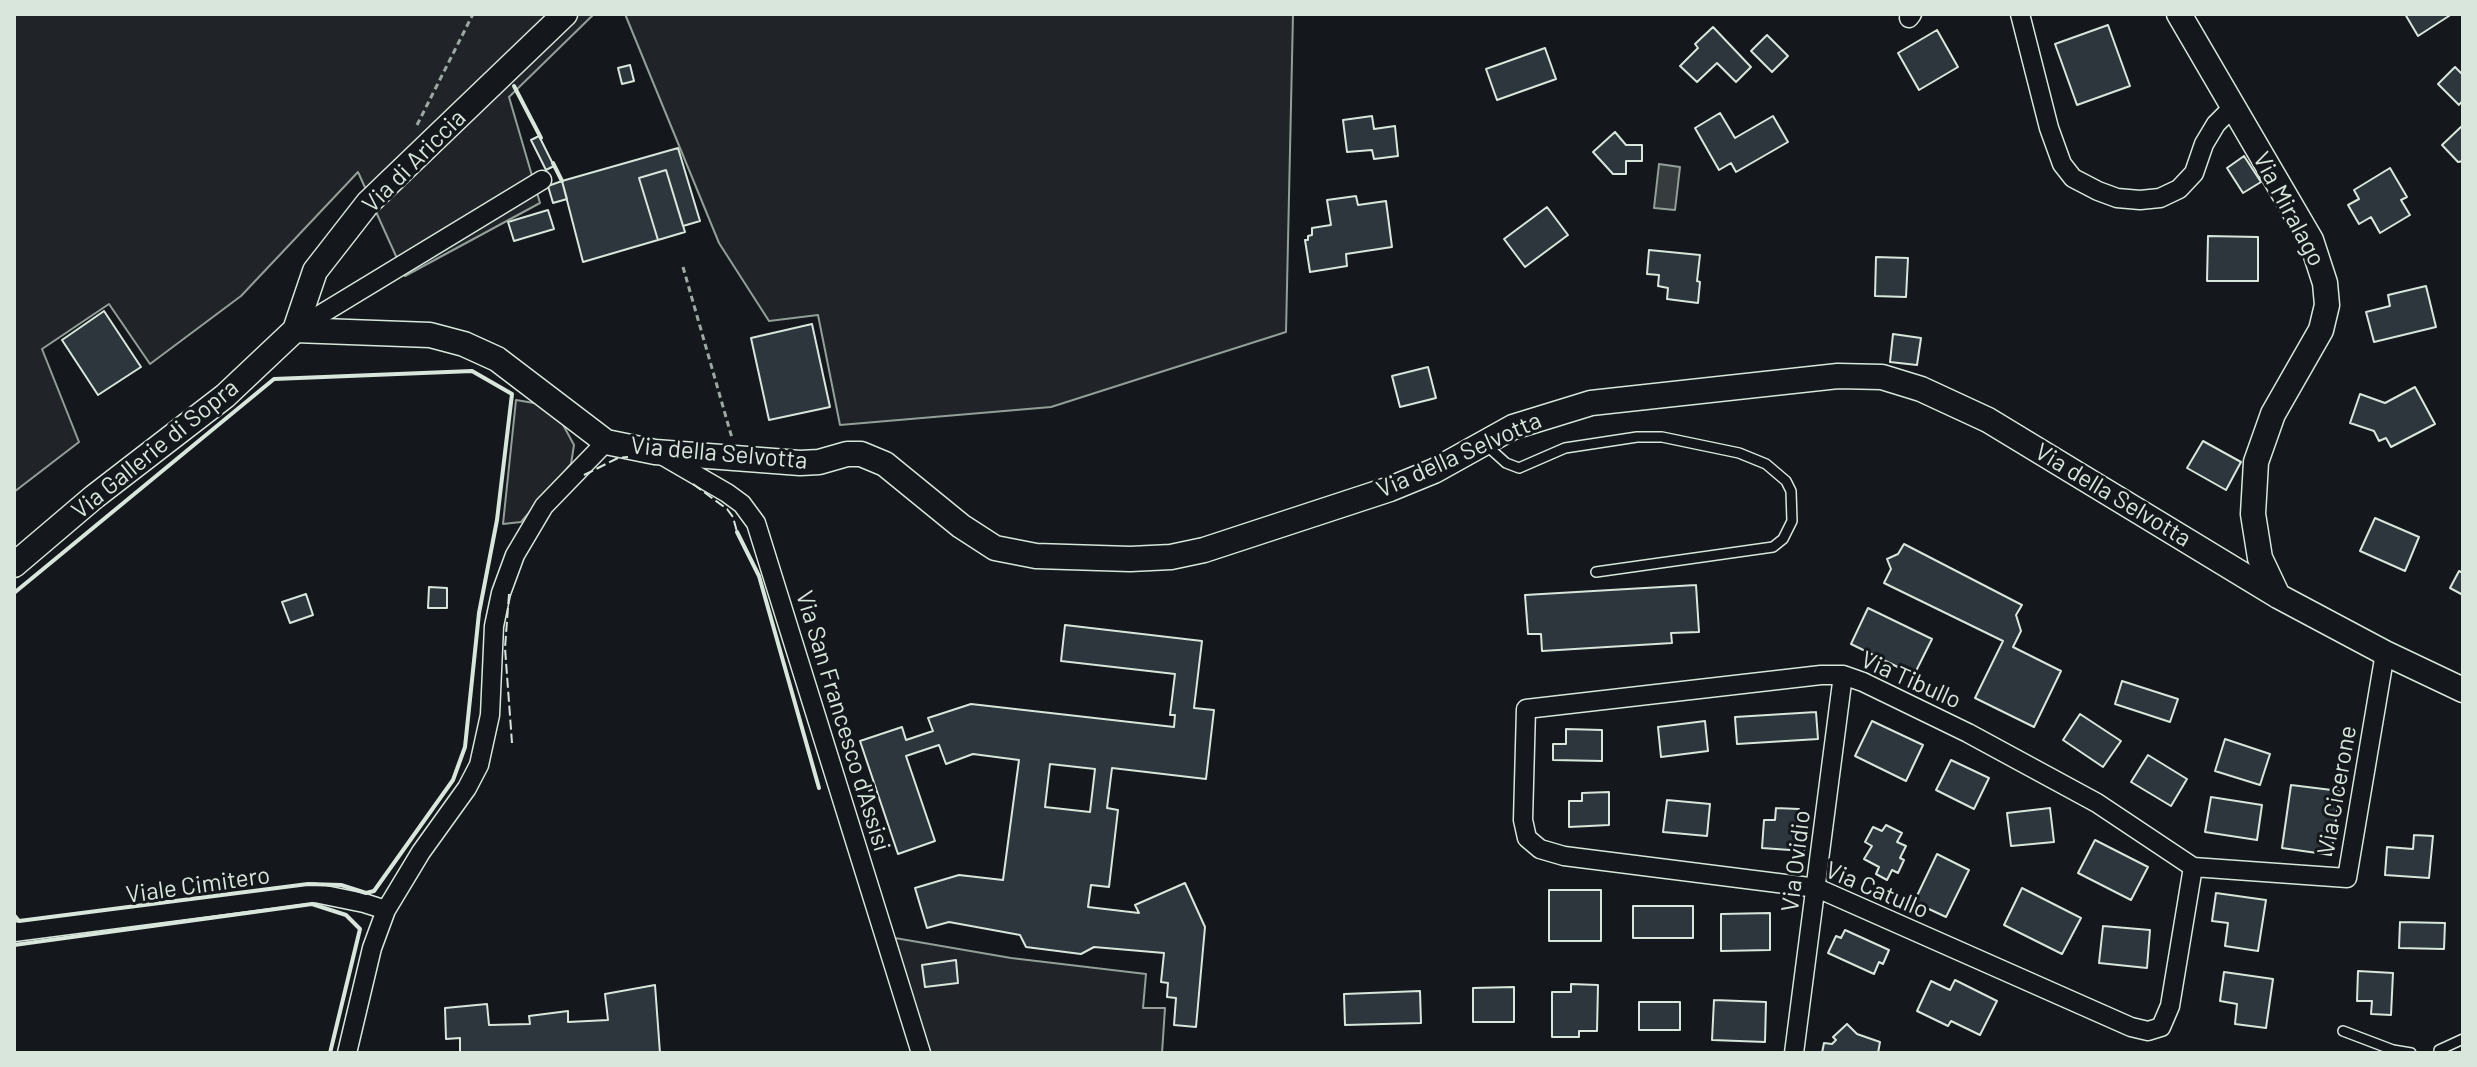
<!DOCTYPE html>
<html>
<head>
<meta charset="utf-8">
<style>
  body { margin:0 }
  #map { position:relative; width:2477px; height:1067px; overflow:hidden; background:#14181c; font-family:Barlow,sans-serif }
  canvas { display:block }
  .frame { position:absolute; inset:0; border:16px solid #d8e6dc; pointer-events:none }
</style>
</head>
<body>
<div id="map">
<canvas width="2477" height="1067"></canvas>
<div class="frame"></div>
</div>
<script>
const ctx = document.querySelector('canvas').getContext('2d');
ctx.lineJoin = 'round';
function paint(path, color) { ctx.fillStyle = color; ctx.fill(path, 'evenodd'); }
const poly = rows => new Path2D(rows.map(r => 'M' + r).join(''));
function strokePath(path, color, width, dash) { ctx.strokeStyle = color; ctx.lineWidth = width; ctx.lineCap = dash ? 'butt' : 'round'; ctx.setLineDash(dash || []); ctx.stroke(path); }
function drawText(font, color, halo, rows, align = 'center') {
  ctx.font = font + ' Barlow,sans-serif'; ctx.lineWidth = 6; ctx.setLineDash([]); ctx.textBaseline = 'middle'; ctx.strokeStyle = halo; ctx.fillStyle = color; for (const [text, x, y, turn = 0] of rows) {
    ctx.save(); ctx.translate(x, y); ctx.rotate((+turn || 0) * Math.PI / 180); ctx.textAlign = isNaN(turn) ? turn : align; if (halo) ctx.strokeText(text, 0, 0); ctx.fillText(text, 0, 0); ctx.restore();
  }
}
const green = poly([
  [14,14,594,14,509,97,540,203,405,276,358,172,241,296,150,364,109,304,42,349,79,442,14,492,14,14],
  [625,14,1293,14,1286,332,1051,407,840,425,818,315,769,321,719,243,625,14],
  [516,400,540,404,561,421,574,445,571,464,521,522,503,524,516,400],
  [895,938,1011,958,1146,974,1143,1008,1165,1008,1162,1053,929,1053,895,938]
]);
const water = poly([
  [1659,164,1680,167,1675,210,1654,208,1659,164]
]);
const building = poly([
  [2405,14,2452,14,2418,36,2405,14],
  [2108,25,2130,86,2077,105,2055,44,2108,25],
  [1713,27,1751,67,1736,82,1717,63,1697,82,1680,66,1698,48,1695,44,1713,27],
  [1937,30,1958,67,1919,90,1898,53,1937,30],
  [1767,35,1788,56,1772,72,1751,51,1767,35],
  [1545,48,1556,79,1497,100,1486,69,1545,48],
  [630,65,634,81,622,84,618,68,630,65],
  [2455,67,2463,75,2463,100,2459,105,2438,84,2455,67],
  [1720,113,1735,138,1773,116,1788,142,1736,172,1731,163,1719,170,1695,128,1720,113],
  [1372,116,1374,129,1395,126,1398,156,1374,159,1372,150,1347,152,1343,120,1372,116],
  [2463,125,2463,161,2458,162,2442,145,2463,125],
  [1615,132,1626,145,1642,145,1642,161,1626,161,1626,174,1613,174,1593,152,1615,132],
  [539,136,554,166,546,170,531,140,539,136],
  [678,148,700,221,683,226,666,170,639,178,658,240,583,262,562,181,678,148],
  [2244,156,2261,182,2243,193,2227,168,2244,156],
  [2390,168,2407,197,2401,200,2410,215,2380,233,2371,217,2359,224,2348,205,2359,199,2354,190,2390,168],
  [666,170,685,232,658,240,639,178,666,170],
  [562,181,567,199,553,203,548,186,562,181],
  [1356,196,1358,205,1386,201,1392,247,1346,254,1347,266,1310,272,1305,240,1308,240,1308,236,1312,235,1312,228,1331,225,1327,200,1356,196],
  [1547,207,1568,235,1525,267,1504,239,1547,207],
  [548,210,554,229,514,241,508,222,548,210],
  [2208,236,2258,237,2258,281,2207,281,2208,236],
  [1649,250,1700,255,1697,281,1700,282,1698,303,1667,299,1668,288,1658,286,1659,275,1647,274,1649,250],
  [1876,257,1908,258,1906,297,1875,296,1876,257],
  [2426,286,2436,327,2374,342,2366,312,2390,306,2388,295,2426,286],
  [104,311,141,367,98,395,62,340,104,311],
  [812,324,830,407,769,420,751,338,812,324],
  [1893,334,1921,338,1917,365,1890,362,1893,334],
  [1428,367,1436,398,1400,407,1392,376,1428,367],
  [2415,387,2435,424,2391,447,2386,438,2379,441,2374,431,2350,423,2360,394,2385,403,2415,387],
  [2203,441,2241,462,2226,490,2187,468,2203,441],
  [2375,518,2419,537,2405,571,2360,551,2375,518],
  [1904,544,2022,605,2016,615,2021,631,2013,647,2061,671,2034,727,1975,698,2003,641,1884,583,1891,569,1887,559,1898,554,1904,544],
  [2459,571,2463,573,2463,595,2450,588,2459,571],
  [1696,585,1699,632,1671,633,1672,643,1542,651,1541,634,1528,634,1525,595,1696,585],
  [429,587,447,588,447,608,428,608,429,587],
  [306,594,313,615,290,623,282,602,306,594],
  [1868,608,1932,639,1914,675,1851,644,1868,608],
  [1065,625,1202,641,1194,708,1214,710,1206,779,1112,768,1107,808,1118,810,1109,887,1091,885,1088,907,1139,913,1135,905,1185,883,1205,927,1196,1027,1174,1025,1176,998,1167,997,1168,983,1161,982,1164,953,1094,947,1081,954,1026,947,1020,935,949,922,927,928,915,888,959,875,1003,880,1019,760,973,754,946,764,939,745,906,756,935,841,898,854,860,741,902,727,906,740,933,731,928,718,971,704,1174,727,1175,715,1170,715,1175,674,1061,661,1065,625],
  [1050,764,1095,769,1090,812,1045,807,1050,764],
  [2122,681,2178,699,2170,722,2115,704,2122,681],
  [1816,712,1818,739,1737,744,1735,717,1816,712],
  [2080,714,2121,741,2103,767,2063,740,2080,714],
  [1705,721,1708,751,1661,757,1658,727,1705,721],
  [1872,721,1923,745,1906,781,1855,756,1872,721],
  [1566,729,1602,730,1602,761,1553,760,1553,744,1566,744,1566,729],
  [2225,739,2270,754,2260,785,2215,771,2225,739],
  [2148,755,2187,779,2171,806,2131,782,2148,755],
  [1951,760,1989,778,1974,809,1936,790,1951,760],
  [2291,785,2340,791,2331,855,2282,848,2291,785],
  [1609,792,1609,825,1569,827,1569,801,1582,801,1582,793,1609,792],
  [2211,797,2262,805,2257,840,2205,832,2211,797],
  [1667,800,1710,804,1707,836,1663,832,1667,800],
  [1776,808,1799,809,1798,820,1806,820,1804,851,1762,848,1764,820,1775,820,1776,808],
  [2050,808,2054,842,2011,846,2007,813,2050,808],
  [1886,825,1902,833,1897,842,1906,846,1900,858,1904,860,1898,873,1892,870,1887,880,1876,874,1879,867,1864,859,1872,846,1865,842,1873,827,1882,831,1886,825],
  [2414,835,2433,836,2429,878,2385,875,2387,847,2413,849,2414,835],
  [2095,840,2148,867,2131,900,2078,873,2095,840],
  [1937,854,1969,870,1946,917,1914,902,1937,854],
  [2022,888,2081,918,2062,954,2004,925,2022,888],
  [1549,890,1601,890,1601,941,1549,941,1549,890],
  [2216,893,2266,900,2258,951,2225,946,2228,923,2212,921,2216,893],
  [1633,906,1693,906,1693,938,1633,938,1633,906],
  [1770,913,1770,950,1721,951,1721,914,1770,913],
  [2400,922,2445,923,2444,949,2399,948,2400,922],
  [2103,926,2150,930,2147,968,2099,963,2103,926],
  [1845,930,1889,950,1883,964,1879,962,1874,974,1828,953,1836,936,1841,938,1845,930],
  [956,960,958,983,925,987,922,965,956,960],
  [2358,971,2393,973,2391,1015,2371,1014,2372,1001,2357,1001,2358,971],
  [2224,972,2273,979,2266,1028,2235,1024,2237,1004,2220,1001,2224,972],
  [1955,980,1997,1001,1980,1035,1951,1021,1948,1026,1917,1011,1931,981,1950,990,1955,980],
  [1571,984,1598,985,1597,1031,1579,1031,1579,1037,1552,1037,1552,992,1571,992,1571,984],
  [655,985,660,1053,460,1053,460,1038,446,1039,445,1008,487,1004,489,1025,530,1024,529,1016,568,1011,568,1022,608,1020,605,994,655,985],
  [1514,987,1514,1022,1473,1022,1473,988,1514,987],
  [1420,991,1421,1023,1345,1025,1344,994,1420,991],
  [1714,1000,1766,1002,1765,1042,1712,1040,1714,1000],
  [1639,1002,1680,1002,1680,1030,1639,1030,1639,1002],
  [1847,1024,1857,1034,1880,1042,1878,1053,1822,1053,1824,1043,1832,1044,1836,1040,1833,1037,1847,1024]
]);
const path = poly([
  [417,125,473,14],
  [683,267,732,438]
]);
const lane = poly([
  [1486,445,1506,463,1519,468,1565,448,1637,437,1662,437,1739,453,1766,464,1786,481,1791,491,1792,521,1783,539,1773,547,1596,572],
  [2343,1031,2393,1050,2411,1053],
  [2439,1050,2463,1039]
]);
const street = poly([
  [2020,14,2049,128,2062,164,2073,178,2098,191,2117,198,2140,200,2160,198,2179,189,2194,173,2204,144,2216,124,2233,107],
  [1909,18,1912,14],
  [295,330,542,180],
  [658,453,727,493,742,504,756,523,921,1053],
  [1821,675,1843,675,1863,682,1968,733,2097,803,2193,867,2170,1006,2161,1027,2148,1031,2131,1027,1817,888,1564,856,1540,849,1527,838,1523,820,1526,709,1821,675],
  [2193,867,2347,878,2385,653],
  [14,932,315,893,364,903,386,910],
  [347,1053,372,948,386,910,421,852,467,788,479,765,490,715,494,626,501,593,515,555,544,506,606,442],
  [1794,1053,1843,675]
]);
const secondary = poly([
  [2179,14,2311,240,2325,283,2327,305,2321,330,2273,414,2256,462,2253,514,2260,558,2278,596],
  [295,330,430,335,464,344,497,359,606,442,655,452,800,463,819,462,847,454,861,454,885,464,961,526,995,548,1036,556,1130,559,1171,557,1204,550,1390,489,1434,471,1513,427,1591,403,1838,376,1882,377,1921,389,1988,420,2278,596,2385,653,2463,690],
  [14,565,94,497,225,396,295,330,315,271,368,203,565,14]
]);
const fence = poly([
  [584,475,618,458,628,457],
  [693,484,727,509,733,517,737,532],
  [509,594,505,648,512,743]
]);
const wall = poly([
  [514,86,541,138],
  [553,163,562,181],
  [737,532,759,576,819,788],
  [14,593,274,379,472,371,512,394,497,520,479,613,465,747,453,780,374,891,366,893,341,885,308,884,19,921,14,915],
  [14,945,312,904,346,915,360,929,330,1053]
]);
const streetNames = [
  ["Via di Ariccia",414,161,-45],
  ["Via Miralago",2289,209,62],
  ["Via Gallerie di Sopra",155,449,-39],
  ["Via della Selvotta",719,453,5],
  ["Via della Selvotta",1459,455,-24],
  ["Via della Selvotta",2113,495,31],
  ["Via Tibullo",1911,680,24],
  ["Via San Francesco d'Assisi",843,721,73],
  ["Via Cicerone",2337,790,-80],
  ["Via Ovidio",1796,861,-83],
  ["Viale Cimitero",198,885,-8],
  ["Via Catullo",1877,890,23]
];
paint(green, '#202428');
strokePath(green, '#939e99', 2);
paint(water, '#363b3e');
strokePath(water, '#939e99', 2);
paint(building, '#2c363c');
strokePath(building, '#d8e6dc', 2);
strokePath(lane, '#d8e6dc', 12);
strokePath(street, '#d8e6dc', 21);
strokePath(secondary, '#d8e6dc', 27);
strokePath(path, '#9da8a2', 3, [6, 4]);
strokePath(lane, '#14181c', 9);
strokePath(street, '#14181c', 18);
strokePath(secondary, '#14181c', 24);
strokePath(fence, '#d8e6dc', 2, [10, 4]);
strokePath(wall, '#d8e6dc', 4);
drawText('24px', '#d8e6dc', '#14181c', streetNames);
</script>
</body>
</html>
